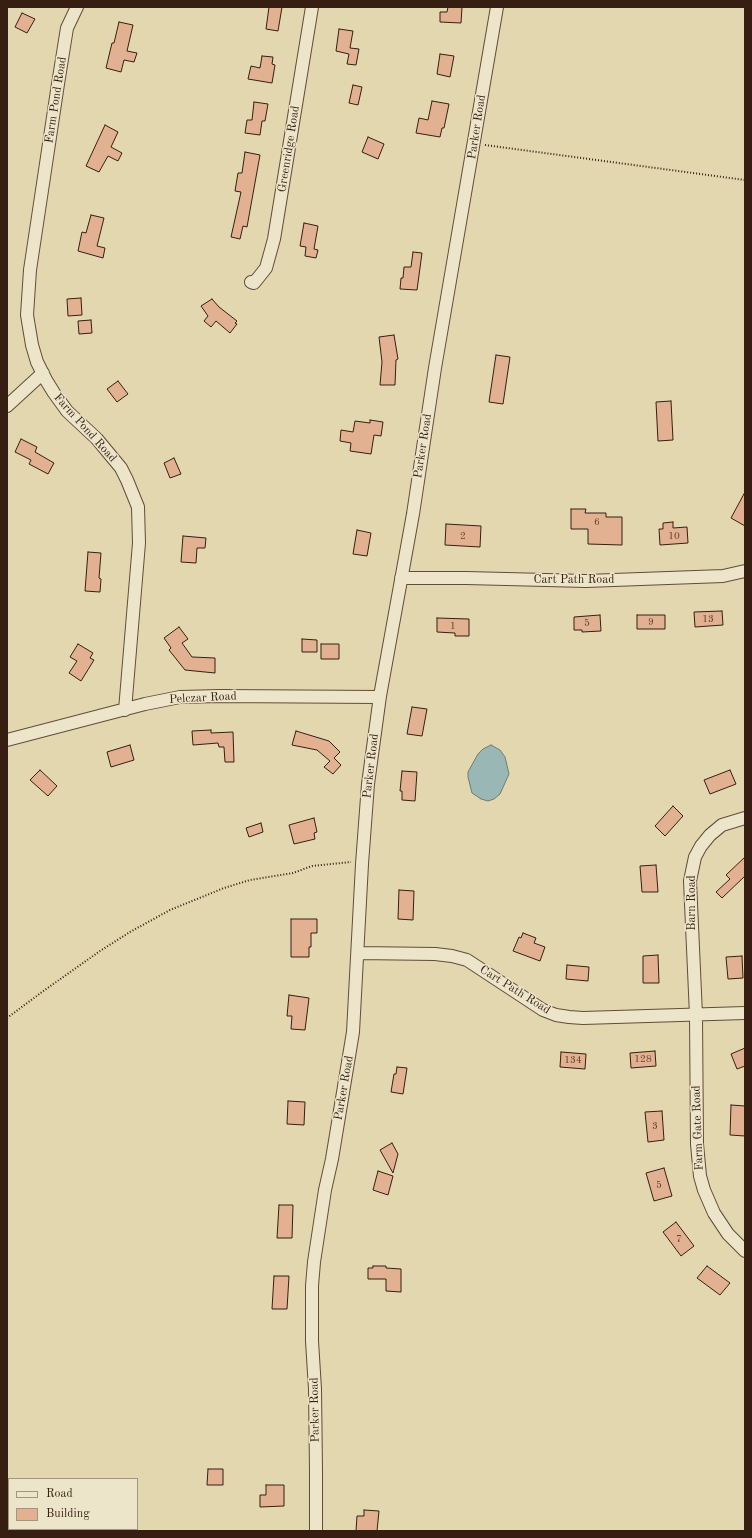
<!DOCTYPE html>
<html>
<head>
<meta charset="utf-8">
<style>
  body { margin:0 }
  #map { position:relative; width:752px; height:1538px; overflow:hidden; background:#e2d7ae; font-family:"Old Standard TT",serif }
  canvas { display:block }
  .frame { position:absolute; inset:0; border:8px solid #361e13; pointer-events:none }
  .legend { position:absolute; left:8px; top:1478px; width:130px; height:52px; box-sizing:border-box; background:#ece5ca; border:1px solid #a39581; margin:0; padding:5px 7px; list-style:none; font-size:12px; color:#361e13 }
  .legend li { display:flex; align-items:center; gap:8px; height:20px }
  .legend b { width:20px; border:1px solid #a39581 }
</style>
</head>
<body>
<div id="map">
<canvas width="752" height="1538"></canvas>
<div class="frame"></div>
<ul class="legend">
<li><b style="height:5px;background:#ece5ca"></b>Road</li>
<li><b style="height:11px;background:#e2b192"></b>Building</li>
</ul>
</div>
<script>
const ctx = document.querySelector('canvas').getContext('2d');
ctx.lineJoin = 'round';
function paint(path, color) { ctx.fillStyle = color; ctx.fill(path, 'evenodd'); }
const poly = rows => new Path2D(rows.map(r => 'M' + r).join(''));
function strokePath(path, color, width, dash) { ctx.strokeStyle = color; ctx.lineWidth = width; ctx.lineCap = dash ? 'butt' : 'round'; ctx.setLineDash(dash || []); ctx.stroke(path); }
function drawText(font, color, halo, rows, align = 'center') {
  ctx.font = font + ' "Old Standard TT",serif'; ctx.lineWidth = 3; ctx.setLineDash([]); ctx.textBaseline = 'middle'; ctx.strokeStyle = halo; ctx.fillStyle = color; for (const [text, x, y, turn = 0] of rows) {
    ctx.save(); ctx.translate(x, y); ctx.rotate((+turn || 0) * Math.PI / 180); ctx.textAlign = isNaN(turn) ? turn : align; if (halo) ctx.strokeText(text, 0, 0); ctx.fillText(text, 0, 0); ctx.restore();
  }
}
const water = poly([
  [491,745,500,750,505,757,509,774,500,794,494,799,488,801,481,799,472,793,468,777,468,772,478,754,483,749,491,745]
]);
const building = poly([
  [269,7,282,7,278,31,266,29,269,7],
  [448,7,462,7,461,23,440,22,440,12,447,12,448,7],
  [22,13,35,19,27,33,15,27,22,13],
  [119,22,133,25,127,51,137,53,134,62,124,60,121,72,106,68,112,43,114,43,119,22],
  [339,29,353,31,350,48,359,49,356,65,347,64,349,54,336,51,339,29],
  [440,54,454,56,450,77,437,74,440,54],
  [262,56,273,57,272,64,275,65,272,83,248,79,251,66,260,68,262,56],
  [353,85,362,87,358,105,349,103,353,85],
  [432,101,449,104,444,128,442,128,440,137,416,133,419,118,428,120,432,101],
  [254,102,268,104,265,121,262,121,260,135,245,133,247,120,252,120,254,102],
  [105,125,118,132,111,147,122,153,118,161,108,156,99,172,86,166,105,125],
  [368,137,384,144,378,159,362,152,368,137],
  [245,152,260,155,247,227,243,226,240,239,231,237,241,192,235,191,238,173,242,173,245,152],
  [91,215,104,218,97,246,105,248,103,258,78,251,82,232,86,233,91,215],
  [304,223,318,226,314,249,318,250,316,258,305,256,306,247,300,246,304,223],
  [413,252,422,253,417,290,400,289,401,278,403,278,404,267,411,267,413,252],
  [81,298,82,315,68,316,67,299,81,298],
  [212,299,219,307,237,321,235,323,237,324,230,333,216,321,211,327,204,321,208,316,201,306,212,299],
  [91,320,92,333,79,334,78,321,91,320],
  [394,335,398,359,396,360,395,385,380,385,382,362,379,337,394,335],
  [496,355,510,357,503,404,489,402,496,355],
  [118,381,128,394,117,402,107,389,118,381],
  [671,401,673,440,658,441,656,402,671,401],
  [370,420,383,422,381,436,374,435,371,454,350,451,351,443,340,441,341,430,353,432,355,421,370,423,370,420],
  [21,439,37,447,35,452,54,463,48,474,29,464,31,460,15,452,21,439],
  [174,458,181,474,170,478,164,463,174,458],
  [745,492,745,526,731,518,745,492],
  [571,509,586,509,585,513,606,513,606,517,622,517,622,545,588,544,588,529,571,529,571,509],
  [673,522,673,528,687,527,688,543,660,545,659,529,663,529,663,523,673,522],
  [446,524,481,526,480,547,445,545,446,524],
  [357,530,371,533,367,556,353,554,357,530],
  [183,536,206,538,205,548,197,548,196,563,181,562,183,536],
  [88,552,101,553,99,578,101,579,100,592,85,591,88,552],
  [722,611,723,625,695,627,694,612,722,611],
  [600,615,601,631,582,632,582,630,574,630,574,617,600,615],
  [637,615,665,615,665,629,637,629,637,615],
  [437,618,469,619,469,636,455,636,455,633,437,632,437,618],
  [179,627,188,639,182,643,192,657,215,658,215,673,185,670,169,650,171,648,164,638,179,627],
  [302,639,317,640,317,652,302,652,302,639],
  [78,644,93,653,90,658,94,660,81,681,69,673,77,661,70,657,78,644],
  [321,644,339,644,339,659,321,659,321,644],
  [412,707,427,709,422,736,407,734,412,707],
  [211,730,211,733,233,732,234,762,225,762,224,747,219,747,218,743,193,745,192,731,211,730],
  [296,731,329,741,340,752,334,758,341,765,333,774,324,767,330,761,317,750,292,745,296,731],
  [130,745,134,760,111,767,107,752,130,745],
  [40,770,57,786,48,796,30,780,40,770],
  [730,770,736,784,710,794,704,780,730,770],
  [402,771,417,772,415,801,402,800,402,791,400,791,402,771],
  [673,806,683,816,665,836,655,826,673,806],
  [314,818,317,832,314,833,315,839,294,844,289,825,314,818],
  [261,823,263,832,249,837,246,828,261,823],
  [745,857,745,876,722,898,716,892,730,879,726,875,745,857],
  [656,865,658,892,642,892,640,866,656,865],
  [399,890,414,891,413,920,398,919,399,890],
  [291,919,317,919,317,933,311,933,311,947,309,947,309,957,291,957,291,919],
  [523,933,536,938,534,943,545,947,540,961,513,951,519,937,521,938,523,933],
  [658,955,659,983,643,983,643,956,658,955],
  [742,956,743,978,728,979,726,957,742,956],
  [567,965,589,967,588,981,566,979,567,965],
  [289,995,309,998,305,1030,291,1029,292,1016,287,1016,289,995],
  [745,1048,745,1066,737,1069,731,1054,745,1048],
  [655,1051,656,1066,631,1068,630,1053,655,1051],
  [561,1052,586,1054,585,1069,560,1067,561,1052],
  [397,1067,407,1068,403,1094,391,1092,394,1074,396,1074,397,1067],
  [288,1101,305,1102,304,1125,287,1124,288,1101],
  [731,1105,745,1106,745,1136,730,1135,731,1105],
  [662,1111,664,1140,648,1142,645,1112,662,1111],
  [392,1143,398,1154,393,1173,380,1150,392,1143],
  [664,1168,672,1196,654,1201,646,1173,664,1168],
  [378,1171,393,1176,388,1195,373,1190,378,1171],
  [279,1205,293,1205,292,1238,277,1238,279,1205],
  [676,1222,694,1246,681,1256,663,1232,676,1222],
  [373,1266,386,1266,386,1268,401,1269,401,1292,386,1291,386,1279,368,1279,368,1268,373,1268,373,1266],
  [707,1266,730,1283,720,1295,697,1278,707,1266],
  [274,1276,289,1276,287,1309,272,1309,274,1276],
  [208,1469,223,1469,223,1485,207,1485,208,1469],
  [266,1485,284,1485,284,1506,260,1507,260,1495,266,1495,266,1485],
  [364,1510,379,1511,377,1531,356,1531,357,1516,364,1516,364,1510]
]);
const path = poly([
  [485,145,745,180],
  [7,1018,42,992,100,951,130,932,170,910,224,888,250,880,293,873,312,866,351,862]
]);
const minor = poly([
  [77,7,67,28,58,84,30,270,27,315,32,345,37,362,46,380,54,393,67,411,97,439,121,468,127,480,138,507,139,543,125,710],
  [251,282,254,283,266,268,274,239,312,7],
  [7,406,43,373],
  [401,578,466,578,586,581,723,576,745,571],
  [7,740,145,704,180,697,220,696,380,697],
  [745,818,722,825,710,835,701,846,695,857,690,881,696,1015,697,1144,700,1176,704,1190,714,1213,728,1234,745,1251],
  [358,953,435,954,452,956,467,960,543,1010,556,1015,569,1017,583,1018,745,1013],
  [316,1531,316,1471,315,1389,312,1341,312,1286,314,1262,325,1190,332,1159,353,1032,362,864,368,784,380,696,413,514,435,368,497,7]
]);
const numberNames = [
  ["6",597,522],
  ["2",463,536],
  ["10",674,536],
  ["13",708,619],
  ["9",651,622],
  ["5",587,623],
  ["1",453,626],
  ["128",643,1059],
  ["134",573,1060],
  ["3",655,1126],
  ["5",659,1185],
  ["7",679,1239]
];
const streetNames = [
  ["Farm Pond Road",56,100,-81],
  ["Parker Road",477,127,-81],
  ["Greenridge Road",289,149,-81],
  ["Farm Pond Road",85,428,48],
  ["Parker Road",423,446,-81],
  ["Cart Path Road",574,580],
  ["Pelczar Road",203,698,-3],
  ["Parker Road",371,766,-83],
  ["Barn Road",692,903,-90],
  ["Cart Path Road",515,990,32],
  ["Parker Road",344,1088,-80],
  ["Farm Gate Road",698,1128,-92],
  ["Parker Road",315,1410,-91]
];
paint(water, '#99b7b5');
strokePath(water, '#717a74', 1);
paint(building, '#e2b192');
strokePath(building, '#361e13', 1);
strokePath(minor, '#614c3a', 14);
strokePath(path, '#361e13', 2, [1, 2]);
strokePath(minor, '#ece5ca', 12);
drawText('10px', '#614333', null, numberNames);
drawText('12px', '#361e13', '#ece5ca', streetNames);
</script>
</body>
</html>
